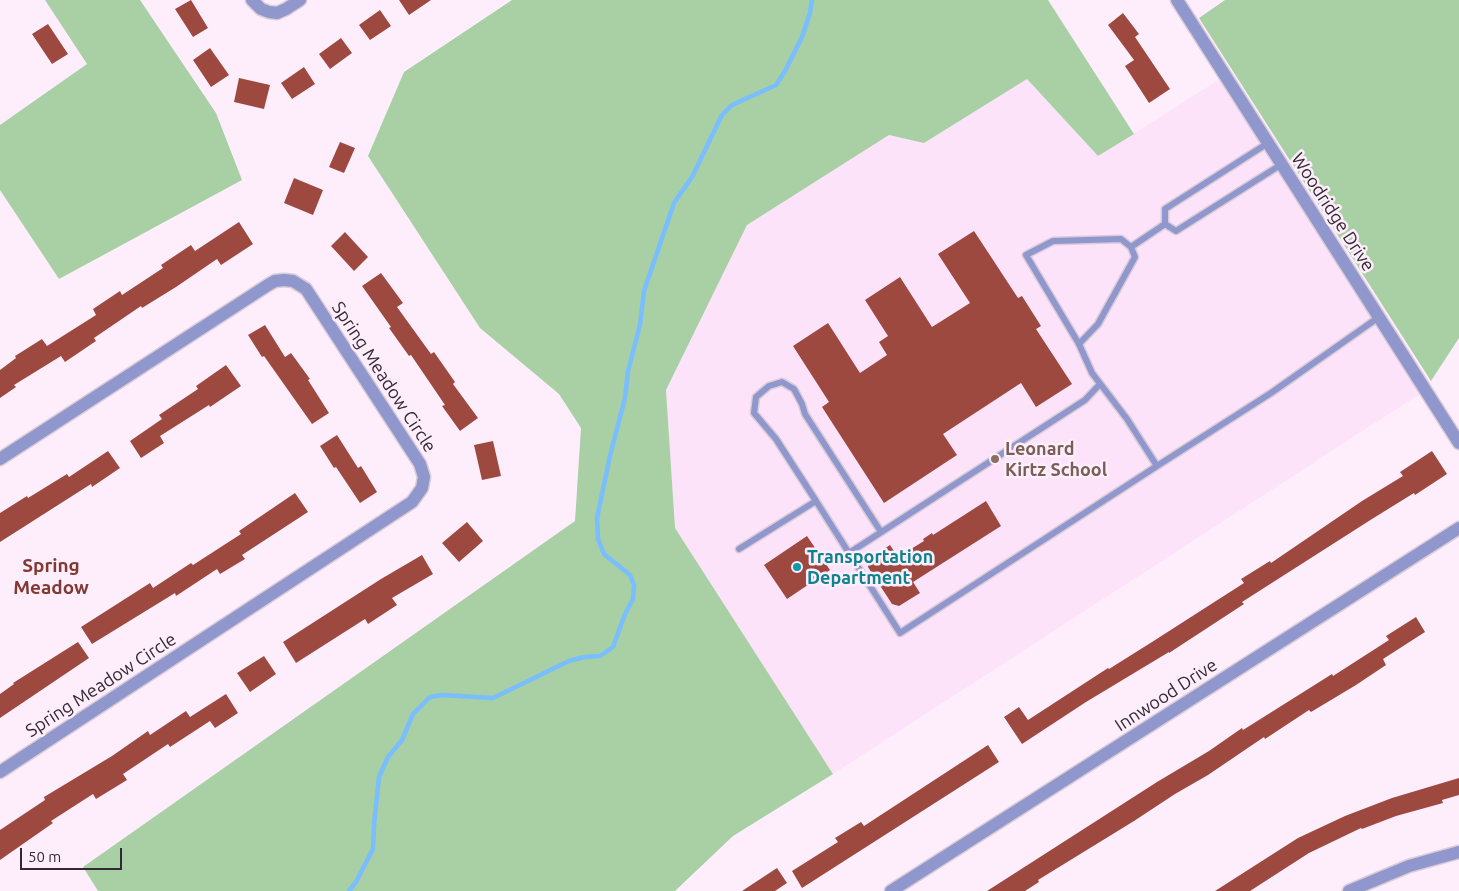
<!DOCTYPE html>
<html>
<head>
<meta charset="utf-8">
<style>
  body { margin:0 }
  #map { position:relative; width:1459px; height:891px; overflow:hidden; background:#feeefc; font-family:Ubuntu,sans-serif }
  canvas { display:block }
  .scale { position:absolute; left:20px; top:848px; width:102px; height:22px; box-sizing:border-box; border:2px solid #332932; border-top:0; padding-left:6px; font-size:15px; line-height:18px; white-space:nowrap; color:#332932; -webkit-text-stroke:4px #feeefc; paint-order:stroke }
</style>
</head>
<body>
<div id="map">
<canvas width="1459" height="891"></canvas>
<div class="scale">50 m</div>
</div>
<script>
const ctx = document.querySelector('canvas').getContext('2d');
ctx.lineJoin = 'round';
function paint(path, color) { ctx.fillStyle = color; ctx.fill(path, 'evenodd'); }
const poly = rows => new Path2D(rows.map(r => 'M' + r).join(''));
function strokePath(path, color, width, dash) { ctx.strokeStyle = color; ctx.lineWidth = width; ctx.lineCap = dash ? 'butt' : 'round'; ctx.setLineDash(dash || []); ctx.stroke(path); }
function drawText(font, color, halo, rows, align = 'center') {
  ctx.font = font + ' Ubuntu,sans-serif'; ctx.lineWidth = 5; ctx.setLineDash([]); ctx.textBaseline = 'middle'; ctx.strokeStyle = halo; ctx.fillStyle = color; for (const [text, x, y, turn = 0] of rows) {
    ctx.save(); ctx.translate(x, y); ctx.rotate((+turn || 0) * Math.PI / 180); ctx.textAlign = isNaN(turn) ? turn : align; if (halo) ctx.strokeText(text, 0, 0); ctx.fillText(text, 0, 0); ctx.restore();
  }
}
const built = poly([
  [1027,79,1098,156,1220,79,1426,390,833,774,675,528,666,390,747,225,889,135,924,143]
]);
const green = poly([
  [45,0,140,0,216,113,242,180,59,279,0,190,0,125,87,64],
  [512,0,1048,0,1134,134,1098,156,1027,79,924,143,889,135,747,225,666,390,675,528,833,774,733,836,675,891,98,891,83,867,575,521,581,428,559,394,480,328,368,156,404,72],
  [1225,0,1459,0,1459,338,1431,381,1199,18]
]);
const stream = poly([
  [349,891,356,882,373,849,374,825,379,777,388,757,402,740,413,714,430,697,442,695,493,698,569,661,584,657,600,656,613,647,625,614,633,599,634,585,630,575,604,554,598,539,597,518,610,456,625,398,628,371,640,325,644,291,674,203,692,177,722,115,732,105,776,85,785,71,802,37,810,13,812,0]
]);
const building = poly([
  [191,0,208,28,193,37,175,9],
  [399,0,431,0,409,15],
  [380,10,391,26,370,40,359,25],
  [1123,13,1139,34,1135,37,1170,89,1149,103,1125,66,1134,60,1108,25],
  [48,24,68,54,52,64,32,34],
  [341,38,352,53,330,69,319,54],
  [210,48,229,75,211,87,193,60],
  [304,67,315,84,292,99,281,83],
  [239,78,270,85,264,109,234,102],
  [340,142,355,148,344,173,329,167],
  [294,178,323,190,313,215,284,203],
  [239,222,253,244,221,265,217,259,176,287,142,308,141,306,94,338,96,341,65,362,61,356,14,385,16,387,0,398,0,370,16,358,15,356,42,339,47,346,96,315,93,309,120,291,122,295,163,268,161,265,191,245,195,251],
  [974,231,1018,298,1022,296,1041,326,1036,329,1072,384,1036,407,1021,383,943,434,957,455,884,503,822,407,829,402,793,346,828,323,860,373,887,355,879,342,888,336,865,300,900,277,932,327,970,303,938,254],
  [345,232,368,257,354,271,331,246],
  [381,273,403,303,397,307,431,354,434,352,455,382,453,384,478,418,460,431,442,406,445,405,411,355,409,356,389,328,391,327,362,286],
  [265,325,285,357,291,353,310,379,308,380,329,413,312,424,264,356,262,357,248,335],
  [226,365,241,386,210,407,209,405,160,436,164,443,141,458,130,441,162,419,159,415,198,389,196,386],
  [337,435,358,468,361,466,377,492,360,503,336,467,334,468,320,446],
  [493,441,501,476,482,480,474,445],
  [108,451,120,468,92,487,91,484,0,542,0,513,27,496,28,498,67,474,69,477],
  [1432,451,1447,474,1415,495,1414,493,1372,519,1242,602,1244,604,1169,653,1169,652,1086,702,1022,744,1004,717,1019,707,1028,720,1108,668,1109,669,1152,642,1244,583,1241,579,1270,561,1271,563,1362,501,1403,476,1400,472],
  [295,493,308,512,242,555,245,559,220,574,217,569,176,596,175,593,92,644,81,627,150,583,153,588,191,563,193,565,241,534,239,531],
  [986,501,1001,526,913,582,920,593,899,606,892,604,868,567,870,558,890,545,898,557,924,541,923,539,932,533,933,535],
  [467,522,483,541,459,562,442,543],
  [807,536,830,570,787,599,764,565],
  [422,555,433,574,392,598,397,605,368,624,365,619,296,663,283,642,381,579],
  [1416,617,1425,632,1383,659,1386,665,1356,685,1311,712,1309,710,1265,739,1264,737,1208,775,1175,794,1134,821,1038,880,1039,882,1025,891,987,891,1157,782,1209,751,1242,728,1243,730,1332,674,1333,676,1389,640,1386,636],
  [78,642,89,658,0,718,0,694,14,684,13,683],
  [264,656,276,674,250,692,237,673],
  [226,694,238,713,215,728,210,721,170,747,168,744,123,774,127,780,96,799,93,794,51,821,53,823,0,860,0,830,45,800,44,797,112,756,148,731,150,735,186,711,190,717],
  [988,745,999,762,802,888,792,871,838,842,835,838,861,822,864,826],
  [1459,778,1459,795,1442,800,1443,803,1396,816,1362,829,1361,828,1309,853,1250,891,1215,891,1298,838,1345,816,1392,798],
  [777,868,787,883,775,891,742,891]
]);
const lane = poly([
  [1165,224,1176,231,1282,164],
  [1165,224,1165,209,1268,143],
  [1131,247,1165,224],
  [1079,344,1098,324,1135,257,1131,247,1121,239,1053,241,1026,255,1079,344,1092,373,1127,419,1157,466,1271,393,1379,317],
  [816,501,776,439,754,413,756,397,769,386,782,382,794,389,802,404,805,414,881,532],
  [739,549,816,501,849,553,1085,400,1100,384],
  [849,553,900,633,1157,466]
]);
const street = poly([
  [252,0,261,9,269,12,277,13,286,9,300,0],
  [1177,0,1459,443],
  [0,459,268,285,275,281,284,280,293,281,306,289,420,464,424,477,422,488,412,502,0,772],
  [891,891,1459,528],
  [1349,891,1409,866,1459,852]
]);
const markers = [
  [995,459,5,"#8d6e63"],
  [797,567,5,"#0f9aa8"]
];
const streetNames = [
  ["Woodridge Drive",1333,212,57],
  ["Spring Meadow Circle",384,377,57],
  ["Spring Meadow Circle",101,685,-33],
  ["Innwood Drive",1166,695,-33]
];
const educationNames = [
  ["Leonard",1005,449],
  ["Kirtz School",1005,470]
];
const cultureNames = [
  ["Transportation",807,557],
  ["Department",807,578]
];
const neighbourhoodNames = [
  ["Spring",51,566],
  ["Meadow",51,588]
];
paint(built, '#fde3fa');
paint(green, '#a9cfa5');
strokePath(stream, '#79befe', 4.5);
paint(building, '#9e4940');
strokePath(lane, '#d9cbd8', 9);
strokePath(street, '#d9cbd8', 15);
strokePath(lane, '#9097cd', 6);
strokePath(street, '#9097cd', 12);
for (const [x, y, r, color] of markers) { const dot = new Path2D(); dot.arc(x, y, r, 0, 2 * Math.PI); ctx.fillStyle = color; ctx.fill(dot); strokePath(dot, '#feeefc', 2); }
drawText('18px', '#332932', '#feeefc', streetNames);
drawText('bold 18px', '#785e54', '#feeefc', educationNames, 'left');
drawText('bold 18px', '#0d838f', '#feeefc', cultureNames, 'left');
drawText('bold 19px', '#803933', '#feeefc', neighbourhoodNames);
</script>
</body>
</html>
